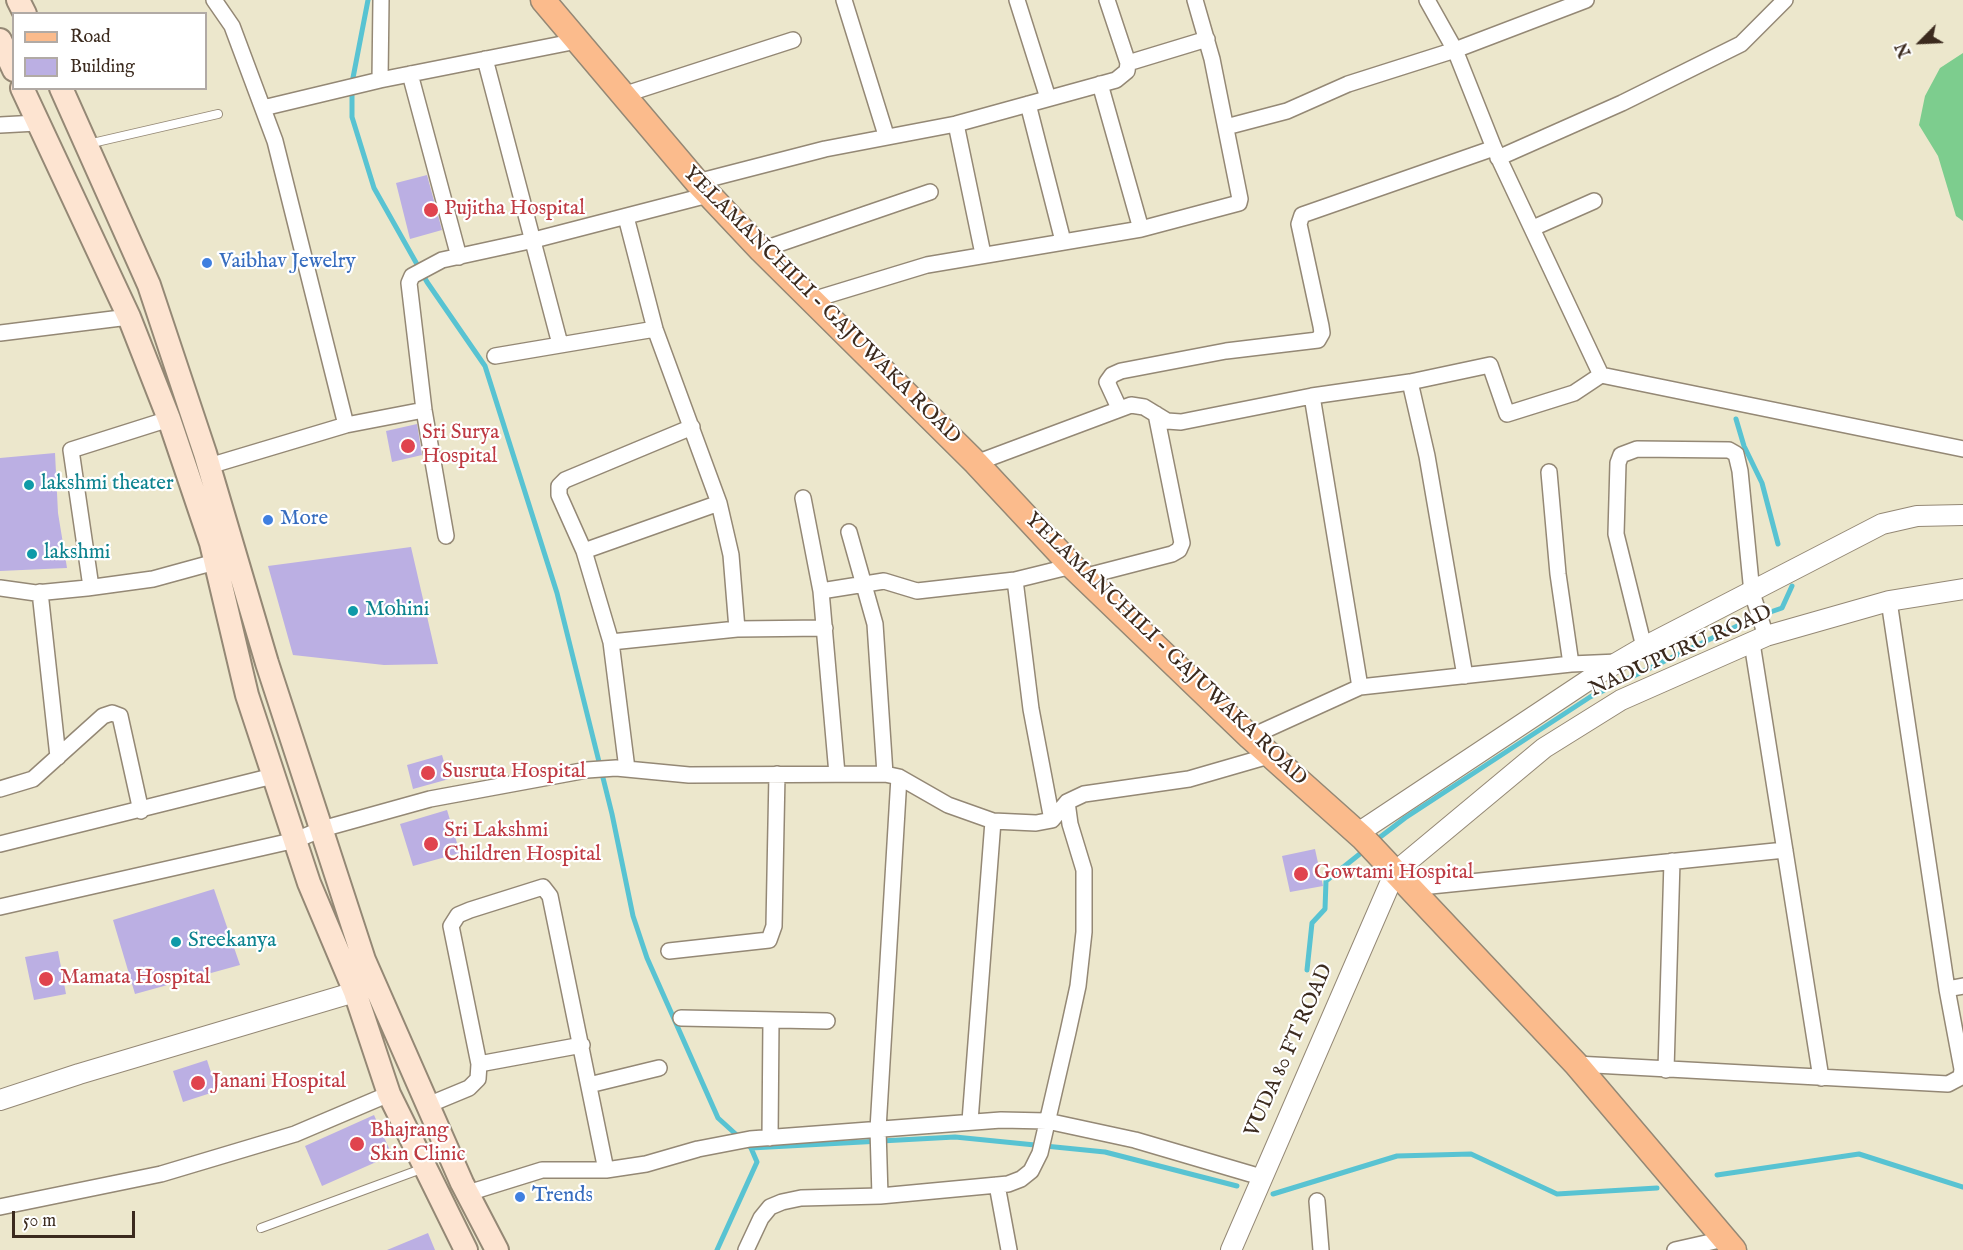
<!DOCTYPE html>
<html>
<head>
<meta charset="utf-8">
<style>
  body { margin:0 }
  #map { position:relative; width:1963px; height:1250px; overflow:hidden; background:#ece7cc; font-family:"IM FELL English",serif }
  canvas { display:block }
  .legend { position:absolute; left:12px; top:12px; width:195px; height:78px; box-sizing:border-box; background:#fff; border:2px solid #b1aaa5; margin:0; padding:8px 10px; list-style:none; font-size:18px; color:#3b2a1e }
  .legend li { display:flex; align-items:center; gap:12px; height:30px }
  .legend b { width:30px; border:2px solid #b1aaa5 }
  .north { position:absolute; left:1891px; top:12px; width:60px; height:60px; -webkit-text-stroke:4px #fff; paint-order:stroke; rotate:246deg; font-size:16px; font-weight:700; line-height:24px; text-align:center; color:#3b2a1e }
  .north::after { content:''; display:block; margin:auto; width:21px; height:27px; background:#3b2a1e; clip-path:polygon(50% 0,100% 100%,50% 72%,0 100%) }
  .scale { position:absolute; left:12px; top:1211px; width:123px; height:27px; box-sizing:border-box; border:3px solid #3b2a1e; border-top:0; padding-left:8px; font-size:18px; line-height:21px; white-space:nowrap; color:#3b2a1e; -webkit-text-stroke:4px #fff; paint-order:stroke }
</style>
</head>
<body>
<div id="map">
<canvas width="1963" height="1250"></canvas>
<ul class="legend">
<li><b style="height:8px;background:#fbbb8c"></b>Road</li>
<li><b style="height:16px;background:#bbafe3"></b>Building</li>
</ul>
<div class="north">N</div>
<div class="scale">50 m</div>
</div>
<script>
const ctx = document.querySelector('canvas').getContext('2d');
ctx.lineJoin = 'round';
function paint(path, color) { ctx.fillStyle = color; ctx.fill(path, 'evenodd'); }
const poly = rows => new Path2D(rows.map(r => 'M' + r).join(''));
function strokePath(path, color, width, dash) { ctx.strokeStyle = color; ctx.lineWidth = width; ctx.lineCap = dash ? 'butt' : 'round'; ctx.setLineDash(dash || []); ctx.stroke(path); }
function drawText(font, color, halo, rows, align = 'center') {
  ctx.font = font + ' "IM FELL English",serif'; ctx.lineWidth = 4.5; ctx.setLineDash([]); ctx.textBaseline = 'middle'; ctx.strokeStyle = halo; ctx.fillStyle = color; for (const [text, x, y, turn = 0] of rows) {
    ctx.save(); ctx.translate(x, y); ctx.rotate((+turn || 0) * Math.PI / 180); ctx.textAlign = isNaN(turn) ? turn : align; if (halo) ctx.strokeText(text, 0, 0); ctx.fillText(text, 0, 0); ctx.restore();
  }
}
const green = poly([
  [1963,53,1963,221,1956,216,1938,156,1919,125,1925,96,1940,68]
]);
const stream = poly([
  [368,0,352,83,352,117,374,188,427,282,485,366,557,593,612,814,633,916,647,958,718,1118,751,1148,757,1162,717,1250],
  [1736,419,1744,446,1762,483,1778,544],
  [1375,841,1405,818,1590,697,1756,617,1782,608,1792,586],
  [1307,970,1312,923,1325,909,1326,881,1366,849],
  [751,1148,955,1137,1105,1152,1237,1186],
  [1717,1175,1859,1154,1963,1187],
  [1273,1194,1397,1156,1471,1154,1557,1194,1657,1188]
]);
const building = poly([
  [427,175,442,230,410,239,396,183],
  [417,424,422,455,392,462,386,431],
  [55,453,58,513,67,568,0,571,0,458],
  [411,547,438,664,384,665,293,655,268,566],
  [442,755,449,779,413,789,407,765],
  [447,810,460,853,413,866,400,824],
  [1315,849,1323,886,1290,892,1282,856],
  [214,889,240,965,135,994,113,920],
  [58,951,66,994,34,1000,25,957],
  [207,1060,217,1091,183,1102,173,1071],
  [374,1115,392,1155,322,1186,305,1146],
  [428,1233,435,1250,387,1250]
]);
const service = poly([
  [88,144,218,114],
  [261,1228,424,1168]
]);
const minor = poly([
  [844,0,886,135],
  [1017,0,1048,98],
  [1427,0,1455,50,1494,148,1601,375,1963,449],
  [485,59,560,344],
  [1128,63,1207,39],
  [410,74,459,257],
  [380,80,381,0],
  [1100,84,1141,229],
  [623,95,793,40],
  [1028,104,1063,241],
  [263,108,380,80,577,41],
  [956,124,983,254],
  [0,125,37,123],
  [1226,127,1287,111,1348,84,1455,50,1586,0],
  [1498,158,1622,103,1741,44,1785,0],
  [697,182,825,149,956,124,1116,80,1127,71,1128,63,1107,0],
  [626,217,655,329,719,503,731,555,737,629],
  [1533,228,1594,201],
  [761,250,930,192],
  [812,300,927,265,1141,229,1239,203,1240,199,1212,59,1195,0],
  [0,333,129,317],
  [495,356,655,329],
  [1410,382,1427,456,1465,676],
  [1312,396,1360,687],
  [1119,408,1107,382,1112,375,1121,371,1226,351,1318,340,1322,333,1321,326,1299,224,1302,215,1494,148],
  [346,425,424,410],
  [976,463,1131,405,1144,407,1167,421,1181,422,1312,396,1410,382,1490,365,1507,414,1574,393,1601,375],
  [209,466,346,425,275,141,232,26,214,0],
  [1549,472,1558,574,1571,664,1618,662],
  [803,498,821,591,837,774],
  [849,532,875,624,885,774],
  [446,536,424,410,409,283,412,276,442,260,534,240,708,195],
  [584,551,719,503],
  [1083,577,1172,554,1179,550,1182,543,1156,414],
  [1015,580,1031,709,1052,820],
  [91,587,71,450,169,419],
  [0,588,36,593,87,588,153,579,215,562],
  [821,591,884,581,917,591,1015,580,1072,566],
  [40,592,58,757],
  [1889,601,1947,989,1963,986],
  [611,642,737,629,825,628],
  [1752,643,1821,1078],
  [1644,647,1616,534,1618,463,1621,455,1637,449,1729,450,1736,454,1740,471,1752,593,1766,636],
  [1250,737,1360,687,1571,664],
  [627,769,611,642,584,551,559,495,559,486,565,480,692,427],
  [0,789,33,779,103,716,112,713,120,716,141,811],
  [0,844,273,776],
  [1411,888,1785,850],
  [0,907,296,840,322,829,430,799,587,770,616,768,689,775,885,774,899,777,948,805,993,821,1036,823,1052,820,1067,802,1084,794,1189,779,1272,755],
  [669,951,769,940,774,926,777,774],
  [681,1018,827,1021],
  [479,1064,582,1045],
  [1576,1064,1948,1084,1961,1077,1962,1069,1947,989],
  [1666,1070,1672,861],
  [589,1085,659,1068],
  [428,1105,469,1088,478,1079,479,1064,451,926,458,915,470,910,543,887,550,896,606,1170,646,1164,698,1149,750,1139,1001,1120,1047,1121,1135,1140,1261,1177],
  [970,1121,993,821],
  [770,1138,771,1020],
  [997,1185,1009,1250],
  [468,1193,542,1170,606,1170],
  [880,1196,878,1129,899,777],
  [1317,1201,1321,1250],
  [0,1207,161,1174,295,1134,389,1094],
  [746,1250,761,1218,770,1207,782,1202,801,1198,880,1196,1008,1184,1021,1179,1031,1171,1040,1153,1068,1032,1078,986,1084,932,1084,870,1070,824,1067,802],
  [1675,1250,1724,1239]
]);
const tertiary = poly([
  [1358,833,1596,675,1644,647,1882,524,1917,516,1963,515],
  [0,1100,79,1074,355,992],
  [1231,1250,1395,872,1544,748,1621,700,1766,636,1889,601,1963,589]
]);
const secondary = poly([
  [18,0,25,14],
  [0,40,14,70],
  [22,88,129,317,169,419,211,543,247,695,309,883,355,992,389,1094,466,1250],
  [61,88,149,285,205,453,267,663,364,960,462,1183,497,1250]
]);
const primary = poly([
  [543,0,697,182,761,250,976,463,1072,566,1250,737,1363,838,1576,1064,1734,1250]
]);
const markers = [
  [431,210,8,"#e0444e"],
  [207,263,6,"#3f7fe0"],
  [408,446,8,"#e0444e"],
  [29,485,6,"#0f9aa8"],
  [268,520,6,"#3f7fe0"],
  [32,554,6,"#0f9aa8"],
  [353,611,6,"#0f9aa8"],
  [428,773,8,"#e0444e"],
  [431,844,8,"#e0444e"],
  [1301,874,8,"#e0444e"],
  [176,942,6,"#0f9aa8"],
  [46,979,8,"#e0444e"],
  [198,1083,8,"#e0444e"],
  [357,1144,8,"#e0444e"],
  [520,1197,6,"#3f7fe0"]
];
const healthNames = [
  ["Pujitha Hospital",444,210],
  ["Sri Surya",422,434],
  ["Hospital",422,458],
  ["Susruta Hospital",442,773],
  ["Sri Lakshmi",444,832],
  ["Children Hospital",444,856],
  ["Gowtami Hospital",1314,874],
  ["Mamata Hospital",60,979],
  ["Janani Hospital",212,1083],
  ["Bhajrang",370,1132],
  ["Skin Clinic",370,1156]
];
const shopNames = [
  ["Vaibhav Jewelry",219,263],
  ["More",280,520],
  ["Trends",532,1197]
];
const streetNames = [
  ["YELAMANCHILI - GAJUWAKA ROAD",821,306,45],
  ["YELAMANCHILI - GAJUWAKA ROAD",1165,650,44],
  ["NADUPURU ROAD",1681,652,-24],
  ["VUDA 80 FT ROAD",1290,1051,-66]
];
const cultureNames = [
  ["lakshmi theater",41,485],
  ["lakshmi",44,554],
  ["Mohini",365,611],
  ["Sreekanya",188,942]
];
paint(green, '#7dcd8e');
strokePath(stream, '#58c3d2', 5);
paint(building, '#bbafe3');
strokePath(service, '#948875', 10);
strokePath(minor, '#948875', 18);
strokePath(tertiary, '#948875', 22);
strokePath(secondary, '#948875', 26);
strokePath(primary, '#948875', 27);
strokePath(service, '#fff', 8);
strokePath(minor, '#fff', 15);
strokePath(tertiary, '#fff', 20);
strokePath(secondary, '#fde4d1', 22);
strokePath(primary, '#fbbb8c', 24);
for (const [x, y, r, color] of markers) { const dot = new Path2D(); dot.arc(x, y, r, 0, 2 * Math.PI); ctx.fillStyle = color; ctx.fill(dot); strokePath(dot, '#fff', 2); }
drawText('21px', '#be3a42', '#fff', healthNames, 'left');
drawText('21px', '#366cbe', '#fff', shopNames, 'left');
drawText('21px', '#3b2a1e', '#fff', streetNames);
drawText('21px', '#0d838f', '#fff', cultureNames, 'left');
</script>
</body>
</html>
